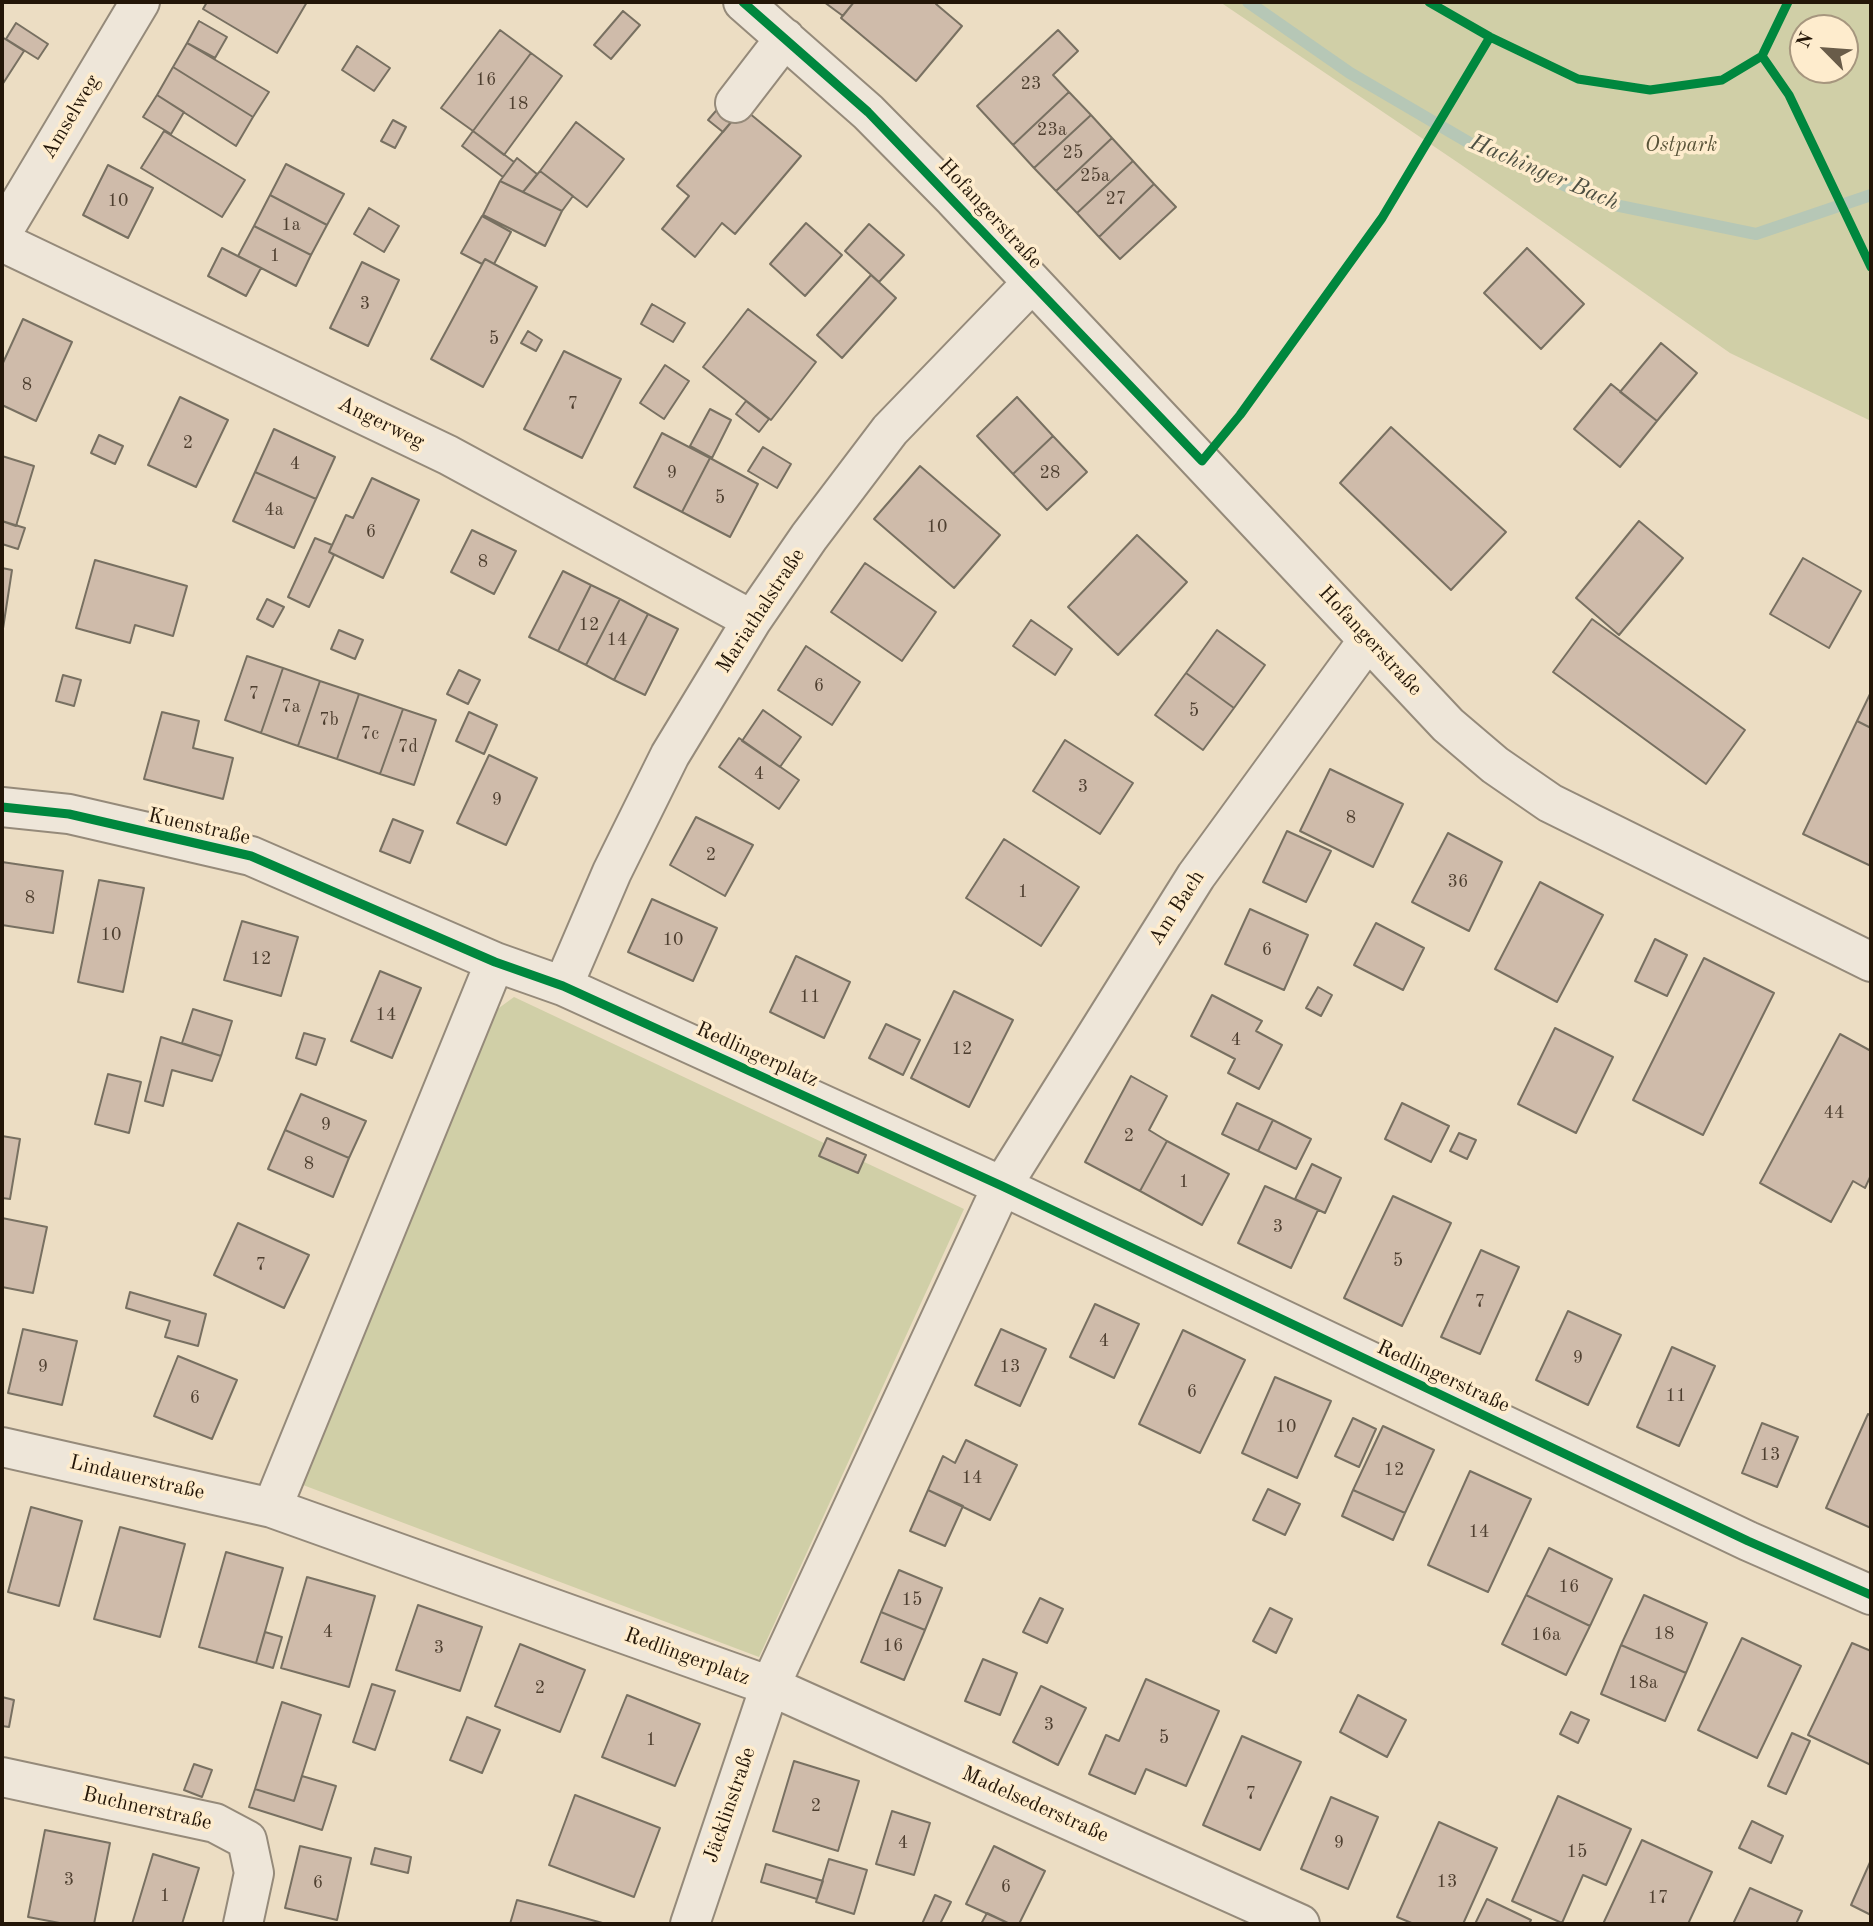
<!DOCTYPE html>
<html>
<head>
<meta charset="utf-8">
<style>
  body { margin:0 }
  #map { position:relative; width:1873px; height:1926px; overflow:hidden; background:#ecddc3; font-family:"Old Standard TT",serif }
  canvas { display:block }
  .frame { position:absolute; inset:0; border:4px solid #231608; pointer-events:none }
  .north { position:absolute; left:1789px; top:14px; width:70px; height:70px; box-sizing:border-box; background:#feeccd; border:2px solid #a6967e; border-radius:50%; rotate:295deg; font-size:19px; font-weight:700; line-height:28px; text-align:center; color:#231608 }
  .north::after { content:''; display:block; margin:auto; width:24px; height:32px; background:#695c49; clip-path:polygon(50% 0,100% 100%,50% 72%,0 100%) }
</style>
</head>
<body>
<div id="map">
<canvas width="1873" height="1926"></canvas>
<div class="frame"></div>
<div class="north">N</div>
</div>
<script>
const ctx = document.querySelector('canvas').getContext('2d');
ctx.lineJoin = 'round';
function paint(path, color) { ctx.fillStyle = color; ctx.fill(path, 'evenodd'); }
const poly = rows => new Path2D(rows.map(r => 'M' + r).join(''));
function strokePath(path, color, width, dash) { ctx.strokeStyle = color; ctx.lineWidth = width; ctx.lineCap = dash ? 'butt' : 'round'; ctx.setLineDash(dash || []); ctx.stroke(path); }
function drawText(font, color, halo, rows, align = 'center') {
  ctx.font = font + ' "Old Standard TT",serif'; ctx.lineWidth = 7; ctx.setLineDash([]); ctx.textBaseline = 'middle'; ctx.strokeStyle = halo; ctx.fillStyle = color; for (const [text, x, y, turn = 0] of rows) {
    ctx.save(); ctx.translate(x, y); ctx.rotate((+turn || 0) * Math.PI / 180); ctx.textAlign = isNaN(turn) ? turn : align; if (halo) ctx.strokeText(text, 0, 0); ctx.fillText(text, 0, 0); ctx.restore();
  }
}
const green = poly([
  [1220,2,1871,2,1871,421,1730,353,1463,166],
  [1803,28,1845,28,1845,70,1803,70],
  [514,997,964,1209,759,1657,303,1485,488,1016]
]);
const stream = poly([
  [1248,2,1350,73,1473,145,1605,203,1756,234,1871,195]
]);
const building = poly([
  [207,2,307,2,277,53,203,9,207,2],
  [824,2,854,2,843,16,824,2],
  [854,2,938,2,936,4,962,26,916,81,841,18,854,2],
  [623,11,640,25,611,59,594,45,623,11],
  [199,21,227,37,215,58,187,43,199,21],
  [16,23,48,44,38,59,6,39,16,23],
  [500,30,531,53,473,131,441,108,500,30],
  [1058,30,1078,51,1053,75,1069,92,1013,145,977,106,1058,30],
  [2,37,24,51,2,85,2,37],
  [187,43,269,92,253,117,173,67,187,43],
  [357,46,390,68,374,91,342,70,357,46],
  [531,53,562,76,504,155,473,131,531,53],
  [173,67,253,117,236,146,157,95,173,67],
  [1069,92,1091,115,1034,168,1013,145,1069,92],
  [157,95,184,112,171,134,143,117,157,95],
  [728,97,742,109,723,132,708,120,728,97],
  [743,108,801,156,735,234,722,223,695,257,662,229,689,196,677,186,743,108],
  [1091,115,1112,138,1056,191,1034,168,1091,115],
  [393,120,406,127,395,148,381,141,393,120],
  [576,122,624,159,587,207,540,171,576,122],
  [164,131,245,180,222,217,141,168,164,131],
  [473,131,514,162,503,177,462,146,473,131],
  [1112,138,1133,161,1077,213,1056,191,1112,138],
  [517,158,537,174,523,192,500,181,517,158],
  [1133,161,1154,184,1099,237,1077,213,1133,161],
  [286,164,344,194,327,225,270,195,286,164],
  [108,165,153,188,128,238,83,215,108,165],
  [540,171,573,196,562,211,523,192,540,171],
  [500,181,562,211,545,246,483,215,500,181],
  [1154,184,1176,207,1120,259,1099,237,1154,184],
  [270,195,327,225,311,255,254,226,270,195],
  [369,208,399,226,384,252,354,234,369,208],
  [482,216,511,232,494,264,485,259,482,264,461,253,482,216],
  [806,223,842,255,805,296,770,264,806,223],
  [869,224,904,255,879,282,845,251,869,224],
  [254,226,311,255,296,286,238,256,254,226],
  [222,248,261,268,246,296,208,276,222,248],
  [1527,248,1584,304,1541,349,1484,293,1527,248],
  [485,259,537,287,483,387,431,359,485,259],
  [362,262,399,280,368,346,330,328,362,262],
  [871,275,896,298,842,358,817,335,871,275],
  [652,304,685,323,673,342,641,324,652,304],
  [748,309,816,362,771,420,703,367,748,309],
  [23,319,72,342,36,421,2,405,2,365,23,319],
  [528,331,542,340,536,351,521,343,528,331],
  [1661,343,1697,373,1657,421,1620,392,1661,343],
  [564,351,621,379,582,458,524,429,564,351],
  [665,365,689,381,664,419,640,403,665,365],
  [1611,384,1657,421,1620,467,1574,429,1611,384],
  [180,397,228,420,196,487,148,465,180,397],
  [1017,397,1053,436,1013,474,977,436,1017,397],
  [746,401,769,419,759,432,736,414,746,401],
  [710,409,731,420,712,458,690,446,710,409],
  [1391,427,1506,532,1451,590,1340,483,1391,427],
  [274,429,335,457,316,499,255,472,274,429],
  [662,433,710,458,682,512,634,487,662,433],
  [99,435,123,446,115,464,91,453,99,435],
  [1053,436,1087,472,1047,510,1013,474,1053,436],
  [763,447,791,464,777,488,748,471,763,447],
  [2,456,34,466,16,526,2,521,2,456],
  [710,458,758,484,730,537,682,512,710,458],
  [920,466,1000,535,954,588,874,519,920,466],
  [255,472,316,499,294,548,233,521,255,472],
  [372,478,419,500,383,578,329,552,346,515,353,518,372,478],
  [2,521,25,528,18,549,2,544,2,521],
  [1639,521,1683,558,1619,635,1576,598,1639,521],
  [472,530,516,551,494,594,451,572,472,530],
  [1137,535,1187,582,1118,655,1068,607,1137,535],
  [315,538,332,545,329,552,334,555,309,607,288,597,315,538],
  [1803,558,1861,591,1829,648,1770,614,1803,558],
  [95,560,187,586,173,636,135,625,130,643,76,628,95,560],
  [865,563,936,612,902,661,831,612,865,563],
  [2,568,12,570,2,635,2,568],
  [563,571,591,585,558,651,529,637,563,571],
  [591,585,620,599,586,665,558,651,591,585],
  [267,599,284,607,273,627,257,619,267,599],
  [620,599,648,614,614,680,586,665,620,599],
  [648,614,678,629,645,695,614,680,648,614],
  [1592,619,1745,730,1706,784,1553,672,1592,619],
  [1031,620,1072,649,1055,675,1013,646,1031,620],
  [339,630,363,640,355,659,331,649,339,630],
  [1217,630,1265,665,1234,708,1186,673,1217,630],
  [806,646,860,682,832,725,778,690,806,646],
  [247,656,283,668,261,733,225,720,247,656],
  [283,668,320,681,298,746,261,733,283,668],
  [459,670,480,680,468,704,447,694,459,670],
  [1186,673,1234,708,1203,750,1155,715,1186,673],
  [63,675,81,680,74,706,56,701,63,675],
  [320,681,359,694,337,759,298,746,320,681],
  [1871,692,1871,728,1857,721,1871,692],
  [359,694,403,709,380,774,337,759,359,694],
  [403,709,436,720,414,785,380,774,403,709],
  [763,710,801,737,780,767,742,741,763,710],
  [162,712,199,721,193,748,233,758,223,799,144,779,162,712],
  [469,712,497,725,484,754,456,741,469,712],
  [1857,721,1871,728,1871,866,1803,834,1857,721],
  [739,738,799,780,779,809,719,767,739,738],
  [1065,740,1133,783,1100,834,1033,791,1065,740],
  [489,755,537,778,506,845,457,823,489,755],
  [1330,769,1403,804,1373,867,1300,831,1330,769],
  [696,817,753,845,725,896,670,865,696,817],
  [393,819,423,831,410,863,380,851,393,819],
  [1287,831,1331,851,1306,902,1263,882,1287,831],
  [1448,833,1502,862,1469,931,1412,902,1448,833],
  [1004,839,1079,887,1041,946,966,898,1004,839],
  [2,862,63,871,53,933,2,925,2,862],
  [99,880,144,888,123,992,78,982,99,880],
  [1540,882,1603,915,1557,1002,1495,969,1540,882],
  [652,899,717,928,693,981,628,952,652,899],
  [1250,909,1308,935,1284,990,1225,964,1250,909],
  [242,921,298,937,281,996,224,980,242,921],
  [1376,923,1424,948,1403,990,1354,965,1376,923],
  [1655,939,1687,955,1667,996,1635,981,1655,939],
  [796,956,850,982,824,1038,770,1012,796,956],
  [1704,958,1774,993,1703,1135,1633,1100,1704,958],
  [380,971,421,988,392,1058,351,1041,380,971],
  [1318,987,1332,995,1321,1016,1306,1008,1318,987],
  [954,991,1013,1020,969,1107,911,1078,954,991],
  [1212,995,1262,1021,1256,1031,1282,1045,1259,1089,1228,1073,1235,1059,1191,1036,1212,995],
  [193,1009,232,1021,221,1056,182,1043,193,1009],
  [886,1024,920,1040,903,1075,869,1058,886,1024],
  [1555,1028,1613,1057,1576,1133,1518,1104,1555,1028],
  [304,1033,325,1039,316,1065,296,1058,304,1033],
  [1840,1034,1871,1051,1871,1175,1865,1188,1853,1181,1831,1222,1760,1183,1840,1034],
  [161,1037,221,1056,212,1081,172,1070,163,1106,145,1101,161,1037],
  [108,1074,141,1082,129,1133,95,1124,108,1074],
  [1131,1076,1167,1096,1149,1130,1167,1141,1140,1191,1085,1162,1131,1076],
  [301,1094,366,1121,349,1158,285,1130,301,1094],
  [1237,1103,1273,1120,1258,1151,1222,1134,1237,1103],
  [1402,1103,1449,1126,1431,1162,1385,1139,1402,1103],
  [1273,1120,1311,1139,1296,1169,1258,1151,1273,1120],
  [285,1130,349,1158,333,1197,268,1169,285,1130],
  [1459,1133,1476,1140,1467,1159,1450,1151,1459,1133],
  [2,1136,20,1139,10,1199,2,1198,2,1136],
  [827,1138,866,1155,858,1173,819,1156,827,1138],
  [1167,1141,1229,1174,1202,1225,1140,1191,1167,1141],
  [1312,1164,1341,1178,1325,1213,1295,1199,1312,1164],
  [1265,1186,1318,1210,1291,1268,1238,1243,1265,1186],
  [1393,1196,1451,1223,1402,1326,1344,1298,1393,1196],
  [2,1218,47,1227,33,1293,2,1287,2,1218],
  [238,1223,309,1255,284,1308,214,1275,238,1223],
  [1481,1250,1519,1267,1480,1354,1441,1337,1481,1250],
  [130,1292,206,1314,198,1346,165,1337,170,1321,126,1308,130,1292],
  [1095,1304,1139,1324,1114,1378,1070,1357,1095,1304],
  [1568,1311,1621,1335,1588,1405,1536,1380,1568,1311],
  [23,1329,77,1341,62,1405,8,1393,23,1329],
  [1001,1329,1046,1349,1020,1406,975,1385,1001,1329],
  [1183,1330,1245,1360,1200,1453,1139,1424,1183,1330],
  [1672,1347,1715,1366,1679,1446,1637,1427,1672,1347],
  [178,1356,237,1380,212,1439,154,1416,178,1356],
  [1275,1377,1331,1401,1297,1478,1242,1453,1275,1377],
  [1868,1414,1871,1416,1871,1528,1826,1508,1868,1414],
  [1353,1418,1376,1429,1359,1467,1335,1456,1353,1418],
  [1762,1423,1798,1437,1777,1487,1742,1473,1762,1423],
  [1383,1426,1434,1450,1405,1513,1353,1490,1383,1426],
  [966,1440,1017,1465,990,1520,928,1490,943,1456,955,1463,966,1440],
  [1470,1471,1531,1499,1488,1592,1428,1565,1470,1471],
  [1268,1489,1300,1504,1285,1535,1253,1520,1268,1489],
  [928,1490,963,1506,945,1546,910,1531,928,1490],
  [1353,1490,1405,1513,1393,1540,1342,1516,1353,1490],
  [31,1507,82,1521,59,1606,8,1592,31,1507],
  [120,1527,185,1544,160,1637,94,1619,120,1527],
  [1549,1548,1612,1579,1590,1626,1526,1595,1549,1548],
  [226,1552,283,1568,256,1663,199,1647,226,1552],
  [899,1570,942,1588,925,1630,881,1612,899,1570],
  [307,1577,375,1596,349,1687,281,1668,307,1577],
  [1526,1595,1590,1626,1566,1675,1502,1644,1526,1595],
  [1644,1595,1707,1623,1686,1673,1621,1645,1644,1595],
  [1040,1598,1063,1609,1047,1643,1023,1632,1040,1598],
  [418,1605,482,1627,460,1691,396,1670,418,1605],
  [1270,1608,1292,1619,1276,1653,1253,1641,1270,1608],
  [881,1612,925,1630,904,1680,861,1662,881,1612],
  [265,1632,282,1637,273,1668,256,1663,265,1632],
  [1742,1638,1801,1666,1757,1758,1698,1730,1742,1638],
  [1852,1643,1871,1651,1871,1765,1808,1735,1852,1643],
  [520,1644,585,1670,560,1732,495,1706,520,1644],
  [1621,1645,1686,1673,1665,1721,1601,1694,1621,1645],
  [983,1659,1017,1673,1000,1715,965,1701,983,1659],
  [1146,1679,1219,1711,1186,1786,1146,1769,1135,1794,1089,1774,1106,1735,1119,1741,1146,1679],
  [372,1684,395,1691,375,1750,353,1742,372,1684],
  [1041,1686,1086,1708,1058,1765,1013,1742,1041,1686],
  [627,1695,700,1724,675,1786,602,1757,627,1695],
  [1358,1695,1406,1720,1387,1757,1340,1732,1358,1695],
  [2,1697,14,1700,9,1727,2,1726,2,1697],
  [282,1702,321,1715,294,1801,255,1789,282,1702],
  [1571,1712,1589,1720,1578,1743,1560,1734,1571,1712],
  [467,1717,500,1730,482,1773,450,1760,467,1717],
  [1792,1733,1810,1741,1786,1794,1768,1786,1792,1733],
  [1242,1736,1301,1762,1260,1850,1203,1825,1242,1736],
  [794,1761,859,1781,838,1851,773,1831,794,1761],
  [194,1764,212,1770,202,1797,184,1790,194,1764],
  [302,1776,336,1786,322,1830,249,1807,255,1789,294,1801,302,1776],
  [575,1795,660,1828,634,1897,549,1865,575,1795],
  [1558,1796,1631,1829,1606,1885,1583,1875,1562,1923,1512,1901,1558,1796],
  [1331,1797,1378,1817,1348,1889,1301,1869,1331,1797],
  [892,1811,930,1823,914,1875,876,1864,892,1811],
  [1752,1821,1783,1836,1771,1863,1739,1848,1752,1821],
  [1439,1822,1497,1848,1463,1924,1414,1924,1397,1917,1439,1822],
  [45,1830,110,1843,94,1924,65,1924,28,1917,45,1830],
  [1642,1840,1712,1872,1688,1924,1603,1924,1642,1840],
  [300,1846,351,1858,337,1920,285,1908,300,1846],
  [994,1846,1045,1871,1019,1924,1010,1924,966,1904,994,1846],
  [375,1848,411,1857,408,1873,371,1864,375,1848],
  [153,1854,199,1868,182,1924,132,1924,153,1854],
  [829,1859,867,1870,854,1914,816,1902,829,1859],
  [1871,1860,1871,1915,1851,1905,1871,1860],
  [766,1864,823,1881,817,1899,761,1882,766,1864],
  [1750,1888,1802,1911,1796,1924,1733,1924,1750,1888],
  [935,1895,951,1902,940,1924,922,1924,935,1895],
  [1487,1899,1531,1920,1529,1924,1475,1924,1487,1899],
  [517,1900,552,1909,606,1924,510,1924,517,1900],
  [987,1913,1010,1924,981,1924,987,1913]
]);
const minor = poly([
  [743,2,868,112,954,199,1448,725,1495,765,1550,803,1871,962],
  [735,103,785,38],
  [2,233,140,2],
  [2,242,448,455,752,620],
  [2,807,69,814,251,856,495,962,563,986,1002,1186,1748,1541,1871,1595],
  [563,986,612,872,670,755,752,620,809,537,890,430,1031,284],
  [2,1447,272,1508,770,1686,1300,1924],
  [272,1508,495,962],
  [2,1777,215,1823,247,1840,254,1873,243,1924],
  [690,1924,770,1686,1002,1186,1196,876,1368,640]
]);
const cycleway = poly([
  [743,2,868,112,1202,461,1240,415,1382,218,1490,37],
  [1429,2,1490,37,1578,79,1650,90,1722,80,1762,56,1788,2],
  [1762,56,1789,95,1871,267],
  [2,807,69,814,251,856,495,962,563,986,1002,1186,1748,1541,1871,1595]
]);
const numberNames = [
  ["16",486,80],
  ["23",1031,84],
  ["18",518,104],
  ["23a",1052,130],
  ["25",1073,153],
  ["25a",1095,176],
  ["27",1116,199],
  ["10",118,201],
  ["1a",291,225],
  ["1",275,256],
  ["3",365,304],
  ["5",494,339],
  ["8",27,385],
  ["7",573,404],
  ["2",188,443],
  ["4",295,464],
  ["9",672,473],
  ["28",1050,473],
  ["5",720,498],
  ["4a",274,510],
  ["10",937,527],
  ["6",371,532],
  ["8",483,562],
  ["12",589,625],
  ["14",617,640],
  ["6",819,686],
  ["7",254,694],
  ["7a",291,707],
  ["5",1194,711],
  ["7b",329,720],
  ["7c",370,734],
  ["7d",408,747],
  ["4",759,774],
  ["3",1083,787],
  ["9",497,800],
  ["8",1351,818],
  ["2",711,855],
  ["36",1458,882],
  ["1",1023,892],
  ["8",30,898],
  ["10",111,935],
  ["10",673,940],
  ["6",1267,950],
  ["12",261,959],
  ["11",810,997],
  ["14",386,1015],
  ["4",1236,1040],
  ["12",962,1049],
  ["44",1834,1113],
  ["9",326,1125],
  ["2",1129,1136],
  ["8",309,1164],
  ["1",1184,1182],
  ["3",1278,1227],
  ["5",1398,1261],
  ["7",261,1265],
  ["7",1480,1302],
  ["4",1104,1341],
  ["9",1578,1358],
  ["9",43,1367],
  ["13",1010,1367],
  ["6",1192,1392],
  ["11",1676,1396],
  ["6",195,1398],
  ["10",1286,1427],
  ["13",1770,1455],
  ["12",1394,1470],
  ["14",972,1478],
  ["14",1479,1532],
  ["16",1569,1587],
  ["15",912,1600],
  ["4",328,1632],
  ["18",1664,1634],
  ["16a",1546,1635],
  ["16",893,1646],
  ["3",439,1648],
  ["18a",1643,1683],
  ["2",540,1688],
  ["3",1049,1725],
  ["5",1164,1738],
  ["1",651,1740],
  ["7",1251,1794],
  ["2",816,1806],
  ["4",903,1843],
  ["9",1339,1843],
  ["15",1577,1852],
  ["3",69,1880],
  ["13",1447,1882],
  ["6",318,1883],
  ["6",1006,1887],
  ["1",165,1896],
  ["17",1658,1898]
];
const streetNames = [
  ["Amselweg",71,117,-59],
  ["Hofangerstraße",990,214,47],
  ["Angerweg",381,423,26],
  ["Mariathalstraße",761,611,-57],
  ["Hofangerstraße",1370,641,47],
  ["Kuenstraße",199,827,13],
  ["Am Bach",1177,908,-57],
  ["Redlingerplatz",757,1055,24],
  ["Redlingerstraße",1443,1377,25],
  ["Lindauerstraße",137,1478,13],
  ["Redlingerplatz",687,1657,20],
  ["Jäcklinstraße",730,1805,-71],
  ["Madelsederstraße",1035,1805,24],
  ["Buchnerstraße",147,1809,13]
];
const parkNames = [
  ["Ostpark",1681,145]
];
const waterNames = [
  ["Hachinger Bach",1544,173,23]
];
paint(green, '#d0cfa7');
strokePath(stream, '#b6c7b6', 12);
paint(building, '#cfbbaa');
strokePath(building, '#787061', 2);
strokePath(minor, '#958a7a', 42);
strokePath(minor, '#eee6d9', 38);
strokePath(cycleway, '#00873e', 9);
drawText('18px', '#4e3f30', null, numberNames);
drawText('21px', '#231608', '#feeccd', streetNames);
drawText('italic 21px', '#585338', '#feeccd', parkNames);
drawText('italic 23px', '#4e5043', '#feeccd', waterNames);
</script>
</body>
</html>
